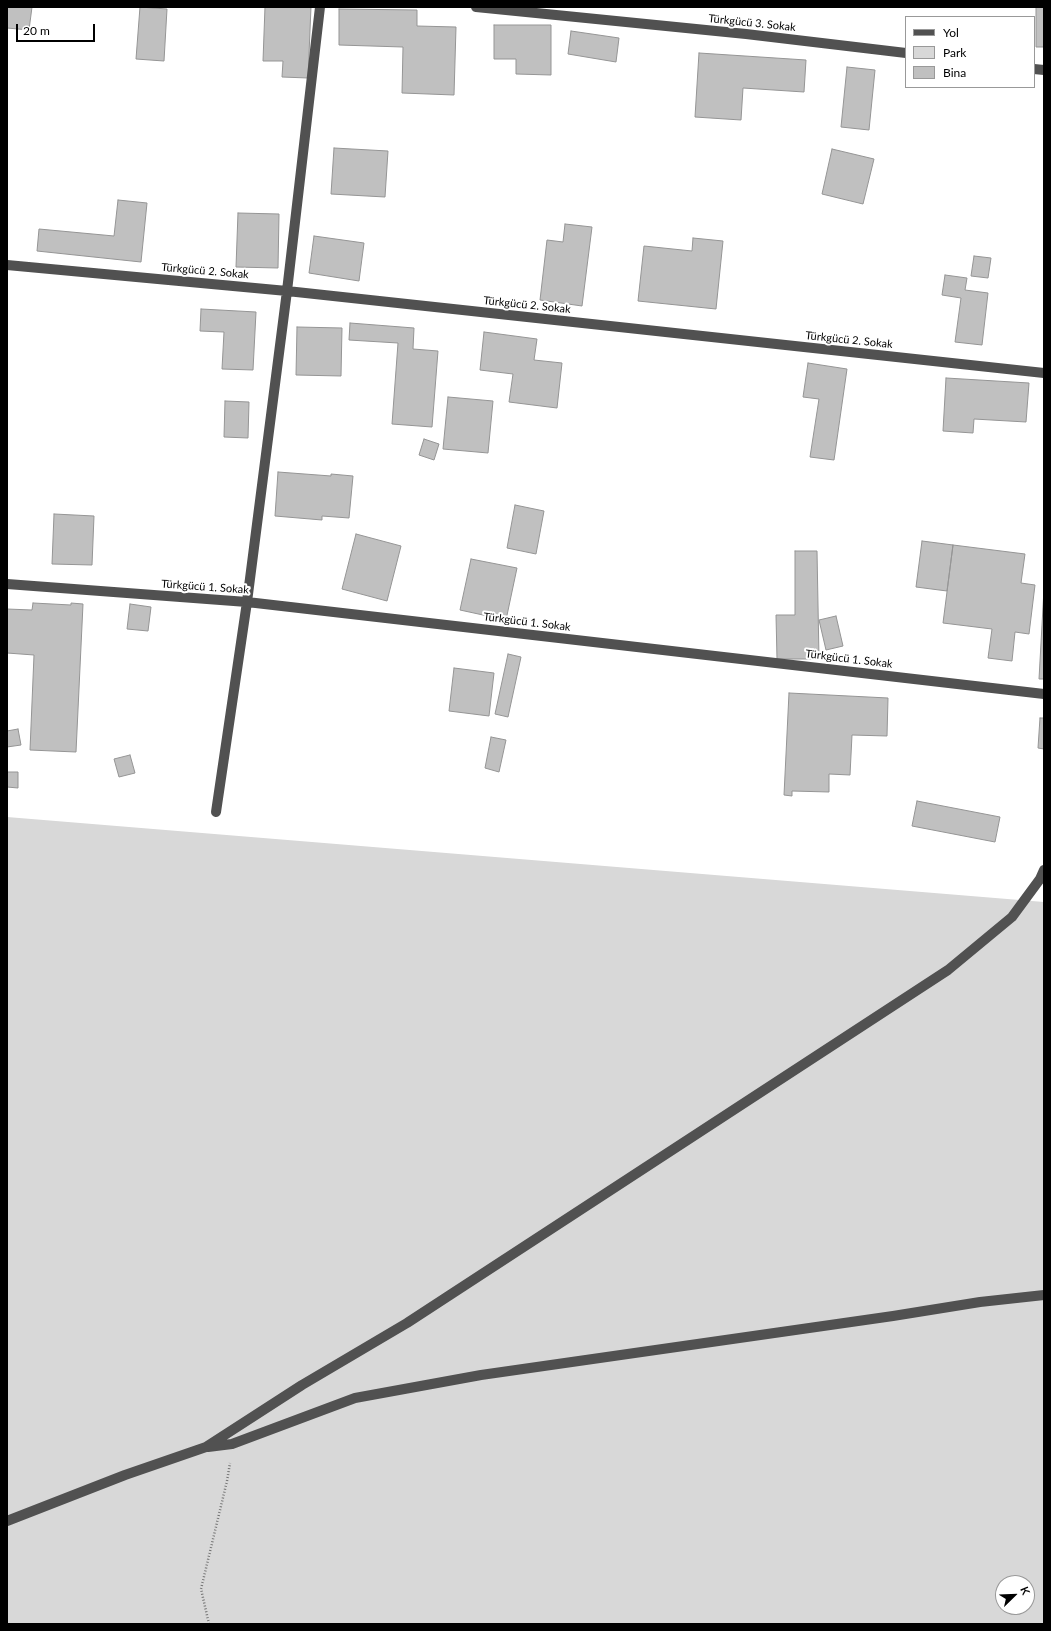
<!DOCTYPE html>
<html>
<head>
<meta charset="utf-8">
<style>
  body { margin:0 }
  #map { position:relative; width:1051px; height:1631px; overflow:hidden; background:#fff; font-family:Lato,sans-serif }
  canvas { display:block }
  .frame { position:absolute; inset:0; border:8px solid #000; pointer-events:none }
  .legend { position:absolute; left:905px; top:16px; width:130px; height:72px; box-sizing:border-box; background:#fff; border:1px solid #999; margin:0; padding:5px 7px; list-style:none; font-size:12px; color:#000 }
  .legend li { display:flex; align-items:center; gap:8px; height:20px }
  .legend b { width:20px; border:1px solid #999 }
  .north { position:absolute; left:995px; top:1575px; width:40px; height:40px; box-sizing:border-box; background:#fff; border:1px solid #999; border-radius:50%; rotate:67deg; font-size:11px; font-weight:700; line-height:16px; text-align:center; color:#000 }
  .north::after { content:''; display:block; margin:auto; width:14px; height:18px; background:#000; clip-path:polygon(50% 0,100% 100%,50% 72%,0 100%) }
  .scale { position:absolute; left:16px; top:24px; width:79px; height:18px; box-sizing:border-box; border:2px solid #000; border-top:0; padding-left:5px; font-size:12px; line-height:14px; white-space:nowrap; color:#000; -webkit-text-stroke:3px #fff; paint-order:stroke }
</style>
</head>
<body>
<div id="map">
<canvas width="1051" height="1631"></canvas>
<div class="frame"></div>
<ul class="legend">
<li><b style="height:5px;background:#515151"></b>Yol</li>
<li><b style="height:11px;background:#d8d8d8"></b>Park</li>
<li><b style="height:11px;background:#c0c0c0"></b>Bina</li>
</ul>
<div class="north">K</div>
<div class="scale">20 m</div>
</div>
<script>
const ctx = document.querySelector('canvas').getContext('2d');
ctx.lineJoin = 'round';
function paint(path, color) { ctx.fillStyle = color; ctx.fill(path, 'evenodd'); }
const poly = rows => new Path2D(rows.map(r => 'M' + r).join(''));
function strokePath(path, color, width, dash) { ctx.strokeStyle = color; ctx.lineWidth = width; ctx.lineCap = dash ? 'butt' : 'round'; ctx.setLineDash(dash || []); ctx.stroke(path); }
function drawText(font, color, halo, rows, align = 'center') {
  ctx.font = font + ' Lato,sans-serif'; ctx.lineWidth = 4; ctx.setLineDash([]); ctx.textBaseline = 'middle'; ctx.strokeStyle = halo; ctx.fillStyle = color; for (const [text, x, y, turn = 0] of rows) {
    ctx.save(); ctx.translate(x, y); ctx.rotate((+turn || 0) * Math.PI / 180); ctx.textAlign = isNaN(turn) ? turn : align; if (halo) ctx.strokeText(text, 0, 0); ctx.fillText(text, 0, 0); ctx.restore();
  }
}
const green = poly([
  [7,817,1044,902,1044,1624,7,1624],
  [1003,1583,1027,1583,1027,1607,1003,1607]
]);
const building = poly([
  [7,7,32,7,29,30,7,28,7,7],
  [140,7,167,9,164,61,136,59,140,7],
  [265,7,311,7,308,78,282,77,283,61,263,61,265,7],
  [1036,7,1044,7,1044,47,1036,47,1036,7],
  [339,9,417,10,417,26,456,27,454,95,402,93,403,47,339,45,339,9],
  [494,25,551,25,551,75,516,74,516,59,494,59,494,25],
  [571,31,619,38,616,62,568,54,571,31],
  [699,53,806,60,804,92,743,88,741,120,695,117,699,53],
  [847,67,875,70,869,130,841,127,847,67],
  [334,148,388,151,385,197,331,194,334,148],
  [832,149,874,159,863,204,822,194,832,149],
  [118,200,147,203,141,262,37,251,39,229,114,236,118,200],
  [238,213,279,214,278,268,236,267,238,213],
  [565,224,592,227,582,306,540,300,547,240,563,242,565,224],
  [314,236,364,243,359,281,309,273,314,236],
  [693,238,723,241,716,309,638,301,644,246,692,251,693,238],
  [974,256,991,258,988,278,971,276,974,256],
  [945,275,967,278,965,290,988,293,982,345,955,342,961,298,942,295,945,275],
  [201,309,256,312,253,370,222,369,224,332,200,331,201,309],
  [350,323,414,328,413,349,438,351,432,427,392,424,398,343,349,340,350,323],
  [297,327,342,328,341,376,296,375,297,327],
  [484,332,537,339,534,360,562,363,557,408,509,402,513,374,480,370,484,332],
  [808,363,847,369,834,460,810,457,819,399,803,397,808,363],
  [946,378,1029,383,1026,422,974,419,973,433,943,431,946,378],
  [448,397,493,401,488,453,443,449,448,397],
  [225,401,249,402,248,438,224,437,225,401],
  [424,439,439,444,434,460,419,455,424,439],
  [278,472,331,476,331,474,353,476,349,518,322,516,322,520,275,516,278,472],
  [515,505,544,511,536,554,507,548,515,505],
  [54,514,94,516,92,565,52,564,54,514],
  [356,534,401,546,387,601,342,589,356,534],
  [922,541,953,545,947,591,916,587,922,541],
  [953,545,1025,554,1021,583,1035,585,1029,634,1015,632,1012,661,988,658,992,629,943,623,953,545],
  [795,551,817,551,819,659,777,659,776,615,795,615,795,551],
  [471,559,517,568,506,620,460,610,471,559],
  [1044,589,1044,679,1039,679,1044,589],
  [33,603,71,605,71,603,83,604,76,752,30,750,34,655,7,653,7,609,32,610,33,603],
  [130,604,151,607,148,631,127,629,130,604],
  [836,616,843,646,826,650,819,620,836,616],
  [508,654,521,657,508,717,495,714,508,654],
  [454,668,494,673,489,716,449,711,454,668],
  [789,693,888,698,887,736,852,735,850,775,829,774,829,792,792,791,792,796,784,795,789,693],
  [1040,718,1044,718,1044,749,1038,748,1040,718],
  [18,729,21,745,7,747,7,731,18,729],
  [491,737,506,740,499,772,485,768,491,737],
  [130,755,135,773,119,777,114,759,130,755],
  [7,772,18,772,18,788,7,787,7,772],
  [917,801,1000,817,995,842,912,826,917,801]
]);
const path = poly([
  [209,1624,201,1589,227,1481,230,1463]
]);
const minor = poly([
  [476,7,746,34,906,53],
  [1034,69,1044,70],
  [7,265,287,291,1044,373],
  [7,584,247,602,1044,694],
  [216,812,247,602,287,291,320,7],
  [208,1447,232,1444,355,1398,481,1375,893,1316,980,1302,1044,1295],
  [7,1521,125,1475,206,1447,302,1385,407,1323,948,970,1012,917,1040,879,1044,870]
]);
const streetNames = [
  ["Türkgücü 3. Sokak",752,23,6],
  ["Türkgücü 2. Sokak",205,271,5],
  ["Türkgücü 2. Sokak",527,305,6],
  ["Türkgücü 2. Sokak",849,340,6],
  ["Türkgücü 1. Sokak",205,587,4],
  ["Türkgücü 1. Sokak",527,622,7],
  ["Türkgücü 1. Sokak",849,659,7]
];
paint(green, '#d8d8d8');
paint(building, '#c0c0c0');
strokePath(building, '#959595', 1);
strokePath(path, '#737373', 2.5, [1, 2]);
strokePath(minor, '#515151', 10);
drawText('11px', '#000', '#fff', streetNames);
</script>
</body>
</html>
